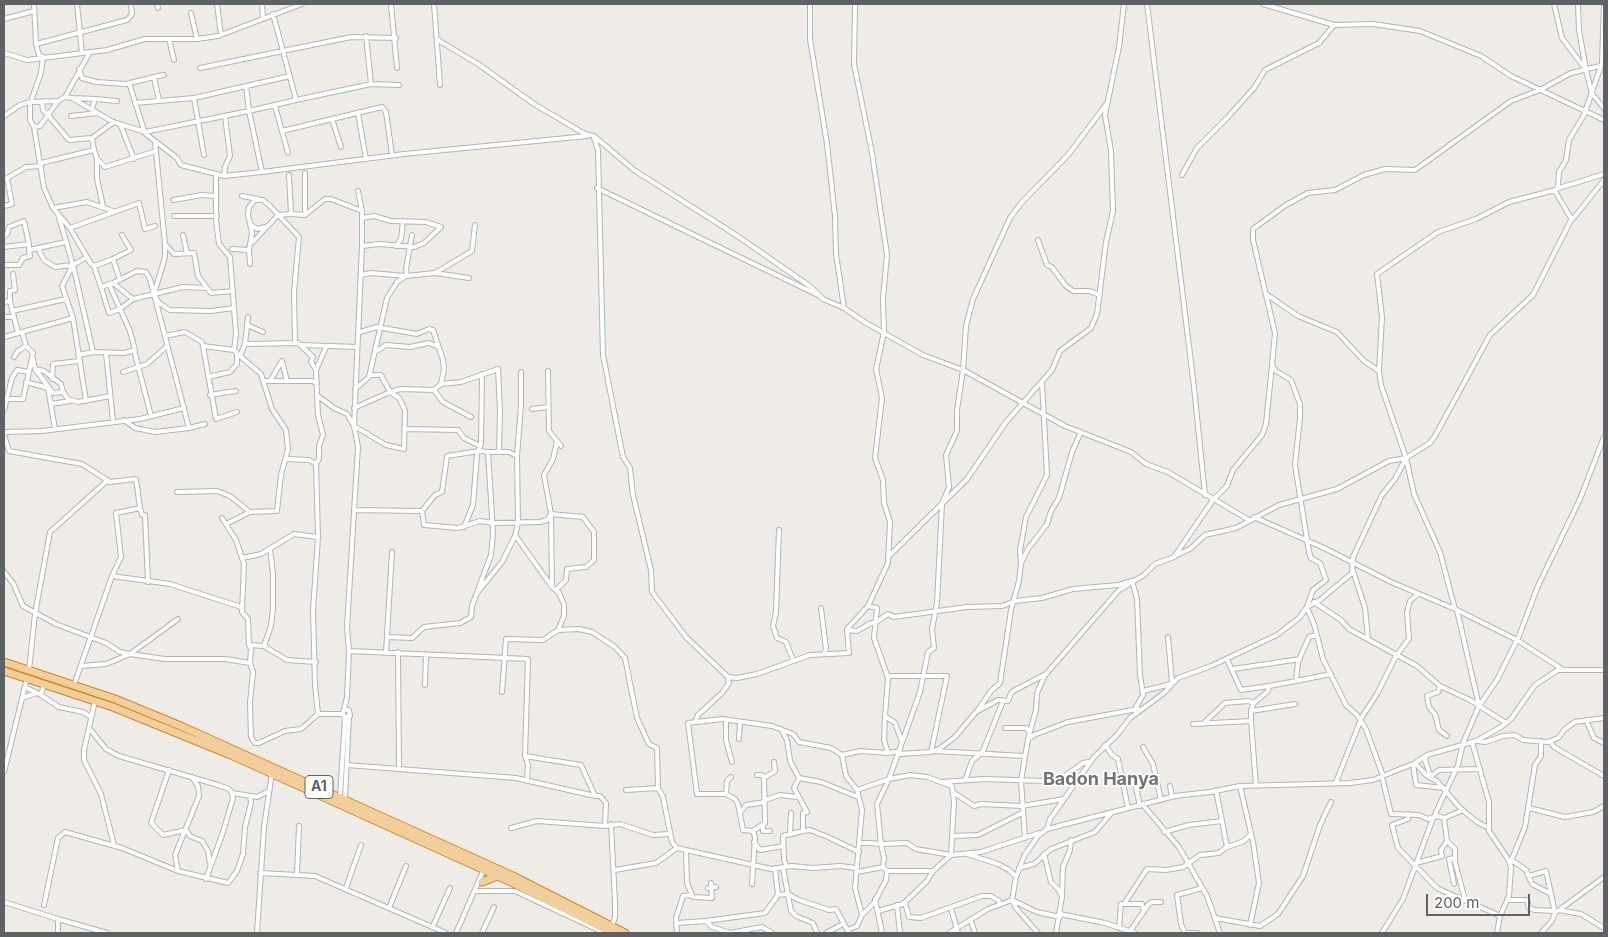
<!DOCTYPE html>
<html>
<head>
<meta charset="utf-8">
<style>
  body { margin:0 }
  #map { position:relative; width:1608px; height:937px; overflow:hidden; background:#efece7; font-family:Inter,sans-serif }
  canvas { display:block }
  .frame { position:absolute; inset:0; border:5px solid #5e6265; pointer-events:none }
  .scale { position:absolute; left:1426px; top:894px; width:104px; height:22px; box-sizing:border-box; border:2px solid #5e6265; border-top:0; padding-left:6px; font-size:15px; line-height:18px; white-space:nowrap; color:#5e6265; -webkit-text-stroke:4px #fff; paint-order:stroke }
</style>
</head>
<body>
<div id="map">
<canvas width="1608" height="937"></canvas>
<div class="frame"></div>
<div class="scale">200 m</div>
</div>
<script>
const ctx = document.querySelector('canvas').getContext('2d');
ctx.lineJoin = 'round';
const poly = rows => new Path2D(rows.map(r => 'M' + r).join(''));
function strokePath(path, color, width, dash) { ctx.strokeStyle = color; ctx.lineWidth = width; ctx.lineCap = dash ? 'butt' : 'round'; ctx.setLineDash(dash || []); ctx.stroke(path); }
function drawText(font, color, halo, rows, align = 'center') {
  ctx.font = font + ' Inter,sans-serif'; ctx.lineWidth = 4; ctx.setLineDash([]); ctx.textBaseline = 'middle'; ctx.strokeStyle = halo; ctx.fillStyle = color; for (const [text, x, y, turn = 0] of rows) {
    ctx.save(); ctx.translate(x, y); ctx.rotate((+turn || 0) * Math.PI / 180); ctx.textAlign = isNaN(turn) ? turn : align; if (halo) ctx.strokeText(text, 0, 0); ctx.fillText(text, 0, 0); ctx.restore();
  }
}
const street = poly([
  [34,4,36,44,39,55,43,57,41,73,30,104,30,120,34,127,44,188,53,208,70,228,91,264,94,266,101,287,113,283,133,299,154,294,159,303,170,310,211,311,234,308],
  [77,4,82,53],
  [157,4,158,8],
  [217,4,221,35],
  [262,4,263,19],
  [391,4,397,68],
  [434,4,440,85],
  [810,4,810,39,827,144,835,216,836,254,844,308],
  [1147,4,1194,387,1205,495],
  [1263,4,1334,25,1373,24,1420,31,1481,56,1511,76,1604,120],
  [1554,4,1562,38,1586,70,1592,94,1604,108],
  [1578,4,1579,30,1586,70],
  [1604,4,1602,63,1584,115,1569,140,1566,160,1559,172,1558,186,1555,191,1572,220,1604,180],
  [191,13,197,39],
  [4,19,34,11],
  [366,36,371,84],
  [169,39,174,60],
  [438,40,478,64,534,104,585,134,594,136,634,170,736,235,811,287,823,299,844,308,866,323,923,355,963,370,1065,426,1131,452,1146,464,1168,472,1249,520],
  [36,44,127,20,132,14,131,4],
  [4,53,27,60,107,50,145,39,197,39,218,36,302,4],
  [200,68,351,37,396,38],
  [79,69,82,78,96,82,126,84,154,77,159,101],
  [154,77,164,75],
  [129,83,145,133],
  [65,97,72,98,113,122,142,131,177,158,181,165,224,176,262,172,249,111,296,100,273,14],
  [72,98,95,99,92,109],
  [194,98,290,76],
  [95,99,117,101],
  [296,100,371,84,399,85],
  [135,103,194,98,204,155],
  [275,106,288,153],
  [358,113,366,159],
  [4,116,20,105,30,102,58,101],
  [71,116,98,113],
  [332,119,341,147],
  [120,124,134,159],
  [34,127,40,126,48,115,43,110,42,102],
  [282,131,382,107,386,112,392,155],
  [145,132,249,111,246,86],
  [92,138,114,122],
  [594,138,598,150,603,355,623,457,630,468,633,495,651,570,652,592,686,637,728,677],
  [155,142,165,244,174,254,194,253,198,276,207,288],
  [94,150,97,159,105,167,156,151],
  [97,159,97,179,103,206],
  [41,163,94,150,92,138,69,140,48,115,58,101,65,97,90,52],
  [262,172,404,154,587,136],
  [289,175,291,214],
  [1182,175,1197,148,1227,118,1254,88,1265,70,1319,43,1334,25],
  [224,176,225,167,230,156,225,116],
  [597,188,818,295],
  [1556,189,1604,174],
  [242,196,258,199],
  [173,200,202,195,215,196],
  [4,206,12,204,7,178,26,167,41,166],
  [53,208,87,202,113,211],
  [58,214,73,265,93,352,78,355],
  [305,215,305,173],
  [174,216,217,216],
  [251,225,257,229,265,227],
  [70,228,139,203,145,229,155,226],
  [183,235,187,253],
  [4,236,7,234,9,227,24,221,29,244],
  [1038,240,1047,265,1052,267,1065,285,1073,291,1089,291,1100,295],
  [253,242,278,215,291,214,305,215,325,199,331,199,362,211],
  [362,246,380,244,414,247,424,243,441,227,426,222,391,221,374,216,362,218],
  [396,246,401,239,403,221],
  [4,247,29,244,29,250,66,242],
  [38,248,44,260,55,267,73,265],
  [232,249,249,250,252,233,248,214,249,207,255,200,263,200,270,206,299,237,294,292,295,342],
  [249,250,250,264],
  [113,259,131,250,122,235],
  [4,265,19,265,23,258,30,256,29,250],
  [94,266,113,259,120,280],
  [435,273,472,251,475,225],
  [361,275,371,273,406,276,435,273,469,278],
  [407,275,406,269,412,235],
  [113,283,137,271,146,272,150,279,189,428,205,424],
  [101,287,109,313,120,309,133,299],
  [154,294,183,287,207,288,211,293,233,291],
  [154,294,165,257,165,244],
  [1266,294,1298,316,1337,332,1364,361,1379,371],
  [10,301,10,291,15,290,13,274],
  [4,302,10,301,18,333],
  [12,311,66,299],
  [4,317,13,317],
  [247,325,263,332],
  [22,332,26,346],
  [360,332,377,327,417,334,429,329,433,330,443,360,444,369,441,384],
  [165,336,185,332,202,342,203,346,234,350,236,334,230,257,219,244,216,220,216,174],
  [4,337,73,318],
  [245,344,248,317],
  [302,345,357,347],
  [203,346,216,419,237,412],
  [326,347,316,370,318,415,323,435,319,446,319,459,316,464,318,537,313,610,315,685,318,714,342,714],
  [134,350,151,416],
  [93,352,124,353,135,350,130,331,109,284],
  [375,352,386,345,410,347,429,343,439,347],
  [106,353,113,421],
  [33,359,35,369,53,393,63,392,68,399,78,402,110,396],
  [35,369,44,371,61,384,63,392],
  [548,371,549,431,561,446],
  [123,372,147,364,167,346],
  [208,377,230,372,237,364,237,353,234,350],
  [52,379,53,364,79,361],
  [264,381,313,381,317,384],
  [270,381,282,361,287,381],
  [26,382,48,388,55,429],
  [355,389,369,377,387,298,397,282,406,276],
  [434,390,443,402,471,417],
  [210,395,236,391],
  [318,396,334,408,347,414,354,426,366,433,386,445,404,449,405,410,399,398,390,392,381,375,370,375],
  [6,399,23,399,29,372],
  [86,401,73,318,62,286,73,265,87,257],
  [51,404,70,401],
  [354,408,390,392,401,389,434,390,441,384,461,382,498,369,500,410,499,451],
  [532,409,548,407],
  [4,410,12,378,17,370,29,372,33,353,26,346,18,351,14,357],
  [124,420,135,428,155,432,189,428],
  [405,429,458,430,464,438,480,446],
  [4,432,42,431,140,419,184,408],
  [4,435,9,451,82,464,110,482,136,479,140,508,116,513,121,557,112,576],
  [488,452,479,451,447,456,442,492,435,495,422,511,424,525,458,528,480,521,493,523,540,522,547,520,551,514,583,517,594,532,594,560,586,567,567,569,566,580,556,590],
  [517,456,521,405,521,372],
  [286,459,309,460,316,464],
  [177,492,217,491,230,496,250,512],
  [140,508,142,515,145,515,148,582],
  [354,510,422,511],
  [1254,517,1324,548,1391,582,1455,609],
  [222,518,236,540,244,564,242,612,248,619,249,645,251,649,250,663,253,672,250,703,251,737,255,743,259,743,285,731,301,729,318,714],
  [226,524,250,512,277,511,281,475,288,449,286,430,272,409,261,374,240,356,245,344,298,343,313,357,311,362,316,370],
  [464,527,473,505,477,454,481,444,482,374],
  [779,530,776,612,773,626,777,638,786,642,793,660],
  [1177,555,1190,549,1205,535,1236,528,1279,505,1337,489,1389,461,1406,458],
  [888,557,967,479,1006,422,1052,370,1060,351,1091,328,1097,314,1106,242,1113,211,1111,151,1105,115,1119,47,1124,4],
  [242,558,261,554,294,534,318,537],
  [1021,563,1028,549,1047,524,1051,511,1059,498,1072,452,1081,432],
  [1353,571,1365,608,1368,639],
  [4,572,13,583,23,606,56,624,106,643,120,652,130,654,178,619],
  [552,586,551,514,544,475,553,459,557,442],
  [1314,602,1341,620,1349,629,1417,666,1440,686,1470,700,1506,723],
  [868,606,877,608,874,638,888,678,885,716,895,723,902,742],
  [1307,607,1320,600,1352,573,1353,557,1382,495,1395,479,1406,458,1430,443,1435,436,1490,335,1533,295,1571,220],
  [821,608,826,649,824,654],
  [1307,608,1314,624,1323,659,1346,705,1357,715,1366,729,1383,776],
  [1457,610,1517,640,1562,669],
  [558,630,579,629,592,632,615,647,625,658,637,718,649,744,657,748,658,788,663,797,672,842,677,848,771,869,792,866,813,868,840,866,856,868],
  [847,630,857,631,871,623,876,622,888,614,894,617,967,607,1002,606,1015,601,1042,598,1073,589,1118,585,1132,581,1137,599,1140,675,1143,695,1135,709],
  [387,637,412,638,424,627,460,623,471,617,472,606,491,555,493,533,488,452,509,452,517,456,518,523,515,536,502,562,477,593],
  [1168,637,1172,682],
  [249,645,264,646,287,660,316,662],
  [264,646,271,626,273,609,273,574,270,549],
  [349,651,528,659,525,756,528,765,527,780],
  [386,652,392,552],
  [398,652,399,768],
  [1227,659,1241,690,1269,686],
  [81,666,106,664,130,654,165,659,225,659,250,663],
  [1233,669,1300,659],
  [29,670,35,614,50,532,108,480],
  [888,676,947,676,931,752],
  [1296,681,1331,674],
  [44,684,41,695,59,707,83,712,91,717],
  [74,685,112,576,170,584,241,607],
  [425,685,426,654],
  [1440,686,1438,692,1427,696,1429,707,1435,714,1439,730,1447,736],
  [25,687,41,695],
  [1143,691,1171,684],
  [502,692,506,639,543,640,558,630,564,616,564,604,559,593,552,587,515,535],
  [22,698,37,693],
  [95,701,84,750,84,760,101,794,114,845],
  [1479,706,1457,610,1455,609,1440,552,1414,494,1406,458,1381,385,1379,371,1382,317,1377,274,1438,232,1476,219,1509,202,1555,190],
  [344,710,347,697,349,651,347,627,358,447,354,426,362,246,362,211,358,191],
  [978,710,991,691,1000,683,1011,610,1019,581,1021,563,1020,550,1026,517,1047,475,1042,382],
  [1251,711,1254,703,1268,691,1269,686,1296,681,1298,662,1309,637,1316,635],
  [885,716,884,740,887,750,888,753,900,751],
  [1586,720,1594,738,1604,743],
  [726,721,726,740,732,762],
  [1251,721,1251,711,1295,704],
  [695,722,698,715,722,693,729,683,728,677,737,678,757,674,810,655,849,653,847,629,868,606,888,563,890,522,884,503,883,480,875,458,882,398,876,369,884,332,883,298,887,255,872,153,854,64,855,4],
  [1205,722,1225,703,1248,701,1254,703],
  [1193,724,1251,721,1256,786],
  [89,728,106,749,119,756,218,785,229,789,232,793,257,797,269,791],
  [1005,728,1026,728,1029,731],
  [781,729,787,740,790,761,799,778,821,782,858,797],
  [739,739,740,722],
  [1028,739,1036,710,1037,693,1045,675],
  [1477,741,1485,742,1503,736,1515,735,1523,740,1548,742,1558,738,1565,729,1575,722,1604,718],
  [1550,741,1554,747,1604,776],
  [1472,742,1489,802,1489,831,1508,859,1511,867,1509,896,1500,916,1497,933],
  [1105,745,1112,755,1118,759,1128,808],
  [1143,747,1153,764,1161,800],
  [934,751,1024,756],
  [899,754,931,752,939,749,955,737,976,712,998,700,1008,701,1011,693,1015,690,1046,674,1119,590,1144,575,1155,564,1174,557,1213,500,1227,486,1233,470,1262,435,1266,424,1272,365],
  [842,755,860,751,888,753],
  [1427,755,1425,760,1430,775],
  [525,756,581,765,595,796,600,796,606,803,605,826,620,824,653,835,670,834],
  [774,762,775,771,764,778,765,823,753,831,743,830,738,804,735,799,726,794,697,794,688,723,722,719,772,726,793,734,799,742,831,748,842,755,846,776,857,790,862,810,855,888,862,915],
  [1415,763,1427,776,1437,781,1461,809,1477,822,1489,828],
  [1413,764,1416,785,1444,788],
  [347,765,516,778,595,796],
  [169,770,151,823,163,835,186,830],
  [4,772,27,678],
  [757,775,762,775,764,778],
  [1382,777,1391,814,1419,815,1428,819,1437,816,1444,818,1447,841,1455,849,1455,862,1465,900,1500,916],
  [1430,777,1439,770,1480,769],
  [799,778,794,788,807,812,803,813,803,831],
  [966,778,972,761,983,751,1003,701],
  [1059,780,1083,763,1089,762],
  [942,782,984,779,1075,782],
  [1336,782,1362,717,1377,694,1396,656,1409,639,1407,612,1410,601,1418,594],
  [1170,786,1172,797],
  [1240,786,1253,842,1259,883,1250,925],
  [626,790,658,788],
  [857,790,889,779,920,692,928,652,934,648,932,629,937,603,942,504,949,487,946,455,957,431,957,410,963,370,966,326,973,299,1010,218,1022,202,1068,155,1108,102],
  [1216,790,1227,847],
  [954,793,974,806,981,804,1022,806,1064,799],
  [726,794,727,781,731,777],
  [340,797,345,717,342,714,344,710,349,710,350,716,345,717],
  [345,799,349,717],
  [765,800,780,795,797,797],
  [1143,805,1179,847,1207,896,1220,933],
  [1140,806,1134,779,1145,776,1156,782],
  [1529,808,1565,817,1593,812,1604,806],
  [740,813,746,805,765,802],
  [1408,814,1408,819,1392,825,1398,848,1437,888,1465,901],
  [1444,818,1463,810],
  [611,824,615,902,615,917,612,926],
  [763,826,763,831,770,831],
  [511,828,537,821,605,826],
  [1047,829,1050,819,1094,757,1117,735,1130,718,1164,693,1178,678,1211,666,1277,635,1299,618,1307,607,1313,590,1326,580,1320,563,1311,558,1309,552,1295,465,1300,418,1300,404,1291,380,1276,371,1272,365,1275,333,1253,240,1253,229,1286,205,1308,193,1335,190,1364,175,1385,169,1415,170,1511,101,1540,90,1571,73,1604,65],
  [186,830,190,836,202,841,208,851,210,864],
  [1164,832,1189,825,1222,821],
  [790,834,791,813],
  [952,836,978,835,1022,813],
  [1025,838,1021,781,1028,739,1034,735,1068,722,1138,709],
  [754,842,760,850,783,846],
  [686,852,687,883,693,897,712,898,711,883],
  [967,854,998,864,1009,870,1016,877],
  [1044,854,1051,882,1058,889,1062,897,1056,933],
  [1513,861,1526,870,1532,884,1551,894],
  [1416,863,1442,856,1441,850,1447,841],
  [1510,864,1525,827,1535,765,1541,756,1541,741],
  [787,867,784,860,783,836,803,831,810,830,828,837,859,852],
  [783,868,791,911,796,916,813,923,817,933],
  [1019,868,1034,864,1051,849,1095,832,1112,812],
  [615,870,656,863,677,848],
  [178,871,175,855,199,796,198,786,192,777],
  [887,871,933,871],
  [857,872,883,867],
  [260,873,315,876,446,933],
  [297,875,299,826],
  [1529,876,1546,871,1555,913],
  [206,879,223,832,233,798,232,793],
  [752,884,755,837,753,831],
  [1454,884,1449,859,1455,858],
  [346,888,361,845],
  [708,888,716,887],
  [475,891,515,891,605,933],
  [778,895,788,894,799,900,829,910,836,909,849,933],
  [1062,895,1063,867,1070,850,1071,840],
  [875,899,882,933],
  [1507,900,1527,900,1529,908,1535,910,1555,911],
  [4,902,58,919],
  [905,903,909,917,921,918,982,896,991,896,999,901,999,904],
  [1124,904,1147,869,1166,870,1183,867,1200,855,1219,853,1225,848,1244,841,1250,835],
  [44,905,58,838,65,832,122,848,178,871,228,883,237,871,243,854,245,827,251,803,250,796],
  [897,905,900,933],
  [389,908,406,866],
  [951,908,958,933],
  [1559,910,1581,914,1604,928],
  [878,911,903,904,927,881,933,871,951,855,981,852,1039,833],
  [1060,914,1105,923,1135,933],
  [1215,918,1260,926,1278,914,1303,876,1320,825,1331,802],
  [706,921,765,913,778,895,775,869],
  [971,921,975,933],
  [677,923,706,921,712,927,730,933],
  [433,926,450,888],
  [1119,928,1121,904,1142,904,1144,912],
  [847,930,857,926,862,915,874,903,886,880,887,871,883,867,884,858,881,844,877,804,889,779,910,775,927,777,952,786,954,802,951,855,916,849,907,843,881,844,870,843,860,843],
  [1130,931,1149,904,1152,902,1161,902],
  [58,933,58,919,107,933],
  [257,933,264,827,272,773],
  [456,933,484,869],
  [482,933,494,907],
  [677,933,676,918,683,896,691,895],
  [730,933,762,927,772,933],
  [826,933,843,924],
  [949,933,988,909,1012,900,1016,877,1024,856,1038,836,1047,829,1175,796,1210,792,1240,786,1350,783,1373,780,1415,763,1427,755,1476,741,1501,727,1511,719,1535,685,1558,670,1604,670],
  [1038,933,1016,908,1012,900,1037,912,1060,917],
  [1197,933,1185,933,1181,924,1177,895,1202,888],
  [1382,933,1403,899,1432,821,1458,765,1463,743,1479,706,1497,680,1519,636,1538,586,1580,499,1604,437],
  [1541,933,1552,921,1555,913,1604,877]
]);
const highway = poly([
  [4,662,115,699,183,727,513,876,625,933],
  [4,671,113,707,231,755,511,882,613,933],
  [482,882,497,876]
]);
const shields = [
  [319,787,28]
];
const shieldNames = [
  ["A1",319,787]
];
const quarterNames = [
  ["Badon Hanya",1101,780]
];
strokePath(street, '#b2b4b7', 6);
strokePath(highway, '#d7831e', 9);
strokePath(street, '#fff', 4);
strokePath(highway, '#f0cf9d', 7);
for (const [x, y, w] of shields) { const box = new Path2D(); box.roundRect(x - w / 2, y - 11.5, w, 23, 4); ctx.fillStyle = '#fff'; ctx.fill(box); strokePath(box, '#5e6265', 1); }
drawText('bold 14px', '#5e6265', null, shieldNames);
drawText('bold 18px', '#707477', '#fff', quarterNames);
</script>
</body>
</html>
